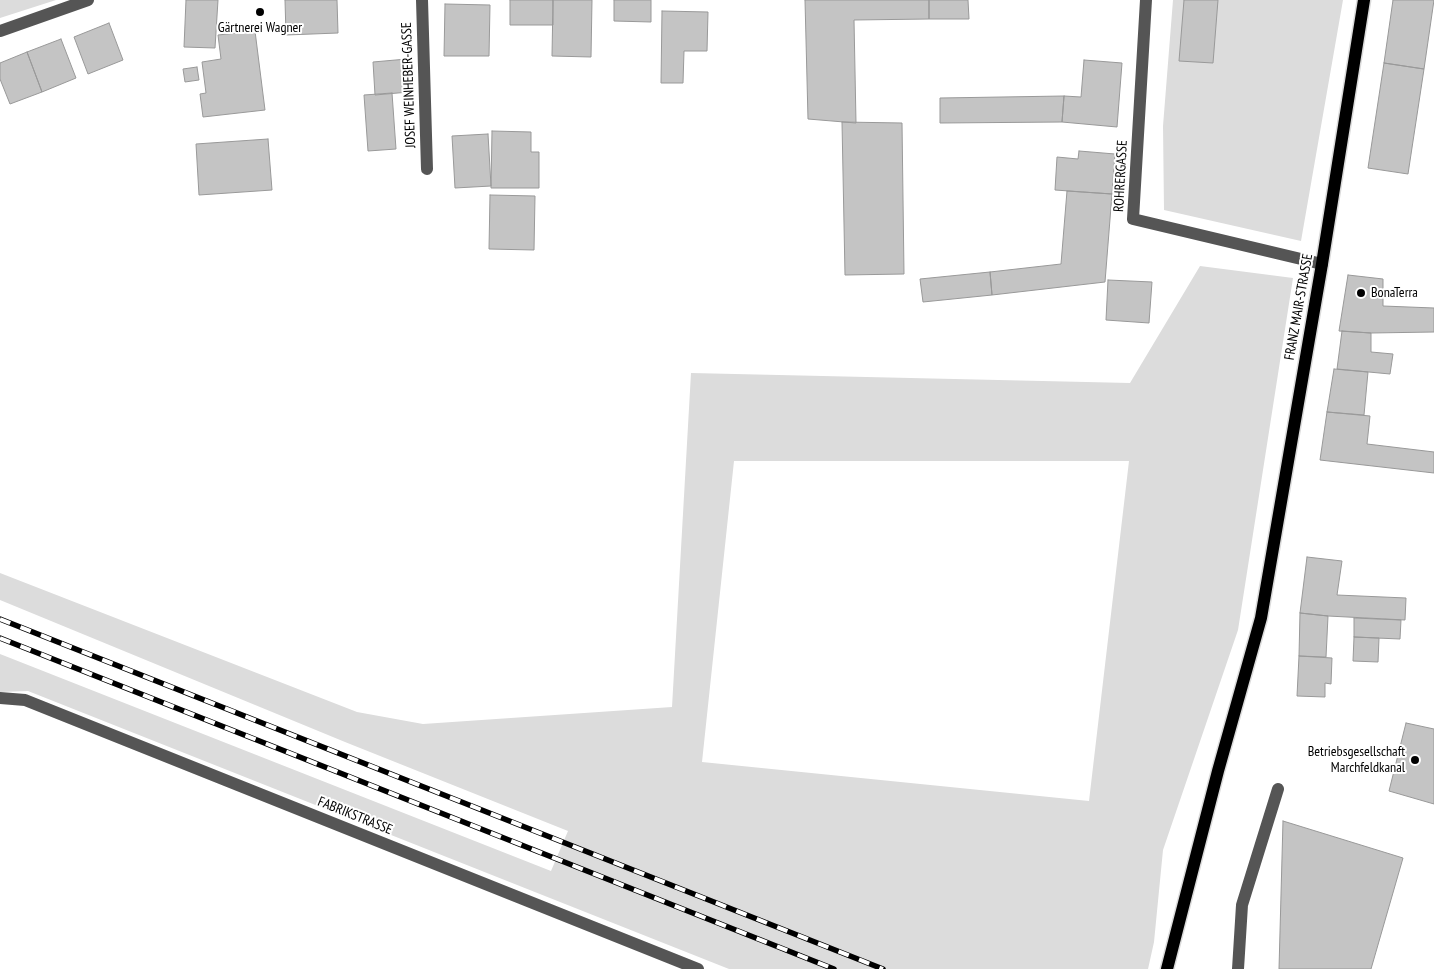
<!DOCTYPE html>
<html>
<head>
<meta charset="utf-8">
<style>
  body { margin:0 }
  canvas { display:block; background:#fff }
</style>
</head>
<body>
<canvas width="1434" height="969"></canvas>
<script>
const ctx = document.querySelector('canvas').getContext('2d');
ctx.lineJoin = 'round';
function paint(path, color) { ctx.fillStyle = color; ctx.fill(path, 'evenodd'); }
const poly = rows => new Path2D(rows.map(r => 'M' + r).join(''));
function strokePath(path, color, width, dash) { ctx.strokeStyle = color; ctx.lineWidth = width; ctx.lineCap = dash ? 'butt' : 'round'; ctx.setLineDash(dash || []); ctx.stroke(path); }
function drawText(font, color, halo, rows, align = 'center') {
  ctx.font = font + ' "PT Sans Narrow",sans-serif'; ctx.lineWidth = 4; ctx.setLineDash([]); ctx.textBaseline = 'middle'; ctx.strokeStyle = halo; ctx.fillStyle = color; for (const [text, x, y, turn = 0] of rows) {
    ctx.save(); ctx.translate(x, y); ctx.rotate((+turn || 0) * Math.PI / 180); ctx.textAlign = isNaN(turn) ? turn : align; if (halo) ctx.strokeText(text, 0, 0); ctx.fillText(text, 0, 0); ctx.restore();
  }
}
const green = poly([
  [0,0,56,0,0,18],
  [1173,0,1343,0,1301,241,1164,210,1163,126],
  [1200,266,1293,278,1238,630,1163,850,1154,942,1148,969,729,969,28,691,0,692,0,654,551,871,568,831,345,742,0,600,0,573,357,712,423,724,672,707,691,373,1130,383],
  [734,461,1129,461,1089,801,702,762]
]);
const building = poly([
  [186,0,218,0,215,48,184,47,186,0],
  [285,0,337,0,338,33,286,35,285,0],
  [510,0,553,0,553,25,510,25,510,0],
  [553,0,592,0,591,57,552,56,553,0],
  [614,0,651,0,651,22,614,21,614,0],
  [805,0,929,0,929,19,854,20,856,123,808,119,805,0],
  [929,0,968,0,969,19,929,19,929,0],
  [1184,0,1218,0,1213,63,1179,61,1184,0],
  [1393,0,1434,0,1424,69,1384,63,1393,0],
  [445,4,490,5,489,56,444,56,445,4],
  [662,11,708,12,707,51,684,51,683,83,661,83,662,11],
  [109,23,123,60,88,74,74,37,109,23],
  [255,31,265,110,203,117,200,94,206,93,202,62,221,59,218,35,255,31],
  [61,39,76,78,42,92,27,52,61,39],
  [27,52,42,92,10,104,0,79,0,63,27,52],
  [407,59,409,92,375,95,373,62,407,59],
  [1084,60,1122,63,1117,127,1062,122,1064,96,1081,97,1084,60],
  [1384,63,1424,69,1408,174,1368,168,1384,63],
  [197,67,199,80,185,82,183,69,197,67],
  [392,93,396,149,368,151,364,95,392,93],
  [1064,96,1062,122,940,123,940,98,1064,96],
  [842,122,902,123,904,274,845,275,842,122],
  [492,131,531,132,531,152,539,152,539,188,491,188,492,131],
  [488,134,491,186,455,188,452,136,488,134],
  [268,139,272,190,199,195,196,144,268,139],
  [1079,151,1115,154,1112,194,1055,190,1057,157,1078,159,1079,151],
  [1067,191,1112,194,1105,282,992,295,990,272,1061,264,1067,191],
  [490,195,535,196,534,250,489,249,490,195],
  [990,272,992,295,923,302,920,279,990,272],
  [1348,275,1383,279,1383,306,1434,308,1434,332,1371,333,1339,331,1348,275],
  [1108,280,1152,282,1149,323,1106,320,1108,280],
  [1342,331,1371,333,1371,352,1393,354,1390,374,1337,369,1342,331],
  [1334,369,1368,372,1364,415,1327,412,1334,369],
  [1327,412,1370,416,1367,444,1434,452,1434,473,1320,460,1327,412],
  [1307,557,1342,561,1337,595,1406,598,1405,620,1328,616,1300,613,1307,557],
  [1300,613,1328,616,1326,657,1299,656,1300,613],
  [1354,618,1401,620,1400,639,1354,637,1354,618],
  [1354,637,1379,638,1378,662,1353,661,1354,637],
  [1299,656,1332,658,1331,684,1325,683,1325,697,1297,696,1299,656],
  [1406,723,1434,729,1434,804,1389,791,1406,723],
  [1283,821,1403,858,1371,969,1279,969,1283,821]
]);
const minor = poly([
  [422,0,427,169],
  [1146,0,1133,219,1322,264],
  [0,31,88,0],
  [0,698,25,700,698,969],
  [1238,969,1242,905,1278,789]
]);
const major = poly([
  [1167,969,1218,771,1261,618,1322,264,1364,0]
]);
const rail = poly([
  [0,619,883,969],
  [0,638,834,969]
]);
const markers = [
  [260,12,5,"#000"],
  [1361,293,5,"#000"],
  [1415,760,5,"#000"]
];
const poiNames = [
  ["Gärtnerei Wagner",260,28],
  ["BonaTerra",1371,293,"left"],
  ["Betriebsgesellschaft",1405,752,"right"],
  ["Marchfeldkanal",1405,768,"right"]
];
const streetNames = [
  ["JOSEF WEINHEBER-GASSE",409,85,-92],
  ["ROHRERGASSE",1121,176,-87],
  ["FRANZ MAIR-STRASSE",1299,307,-80],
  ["FABRIKSTRASSE",355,816,22]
];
paint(green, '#dcdcdc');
paint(building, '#c4c4c4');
strokePath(building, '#999', 1);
strokePath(major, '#dbdbdb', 15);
strokePath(minor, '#555', 12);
strokePath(major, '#000', 12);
strokePath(rail, '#000', 5.5);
strokePath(rail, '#fff', 4, [11]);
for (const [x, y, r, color] of markers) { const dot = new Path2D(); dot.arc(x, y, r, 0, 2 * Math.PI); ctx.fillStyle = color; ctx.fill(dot); strokePath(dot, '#fff', 2); }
drawText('14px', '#000', '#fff', poiNames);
drawText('14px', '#000', '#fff', streetNames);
</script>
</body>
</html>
